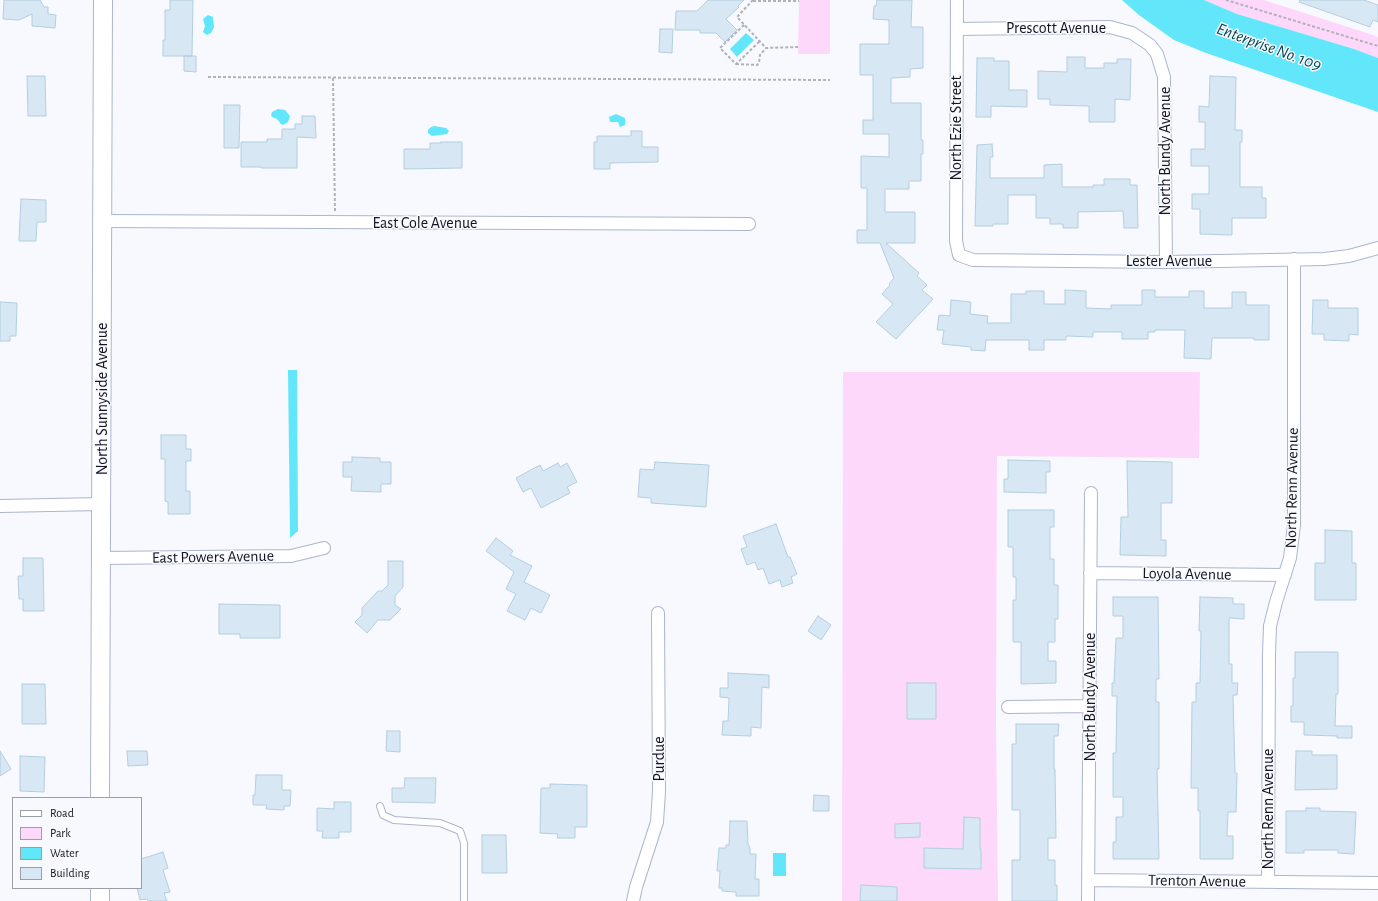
<!DOCTYPE html>
<html>
<head>
<meta charset="utf-8">
<style>
  body { margin:0 }
  #map { position:relative; width:1378px; height:901px; overflow:hidden; background:#f7f9ff; font-family:"Alegreya Sans",sans-serif }
  canvas { display:block }
  .legend { position:absolute; left:12px; top:797px; width:130px; height:92px; box-sizing:border-box; background:#f7f9ff; border:1px solid #9c9ea6; margin:0; padding:5px 7px; list-style:none; font-size:12px; color:#131620 }
  .legend li { display:flex; align-items:center; gap:8px; height:20px }
  .legend b { width:20px; border:1px solid #9c9ea6 }
</style>
</head>
<body>
<div id="map">
<canvas width="1378" height="901"></canvas>
<ul class="legend">
<li><b style="height:5px;background:#fff"></b>Road</li>
<li><b style="height:11px;background:#fdd8fa"></b>Park</li>
<li><b style="height:11px;background:#62e6fa"></b>Water</li>
<li><b style="height:11px;background:#d7e7f3"></b>Building</li>
</ul>
</div>
<script>
const ctx = document.querySelector('canvas').getContext('2d');
ctx.lineJoin = 'round';
function paint(path, color) { ctx.fillStyle = color; ctx.fill(path, 'evenodd'); }
const poly = rows => new Path2D(rows.map(r => 'M' + r).join(''));
function strokePath(path, color, width, dash) { ctx.strokeStyle = color; ctx.lineWidth = width; ctx.lineCap = dash ? 'butt' : 'round'; ctx.setLineDash(dash || []); ctx.stroke(path); }
function drawText(font, color, halo, rows, align = 'center') {
  ctx.font = font + ' "Alegreya Sans",sans-serif'; ctx.lineWidth = 3; ctx.setLineDash([]); ctx.textBaseline = 'middle'; ctx.strokeStyle = halo; ctx.fillStyle = color; for (const [text, x, y, turn = 0] of rows) {
    ctx.save(); ctx.translate(x, y); ctx.rotate((+turn || 0) * Math.PI / 180); ctx.textAlign = isNaN(turn) ? turn : align; if (halo) ctx.strokeText(text, 0, 0); ctx.fillText(text, 0, 0); ctx.restore();
  }
}
const green = poly([
  [799,0,830,0,830,54,798,54],
  [1204,0,1264,0,1370,34,1378,37,1378,58,1354,49,1237,14],
  [843,372,1200,372,1199,458,997,456,996,718,998,901,842,901]
]);
const water = poly([
  [1122,0,1204,0,1237,14,1354,49,1378,58,1378,112,1206,53,1174,40,1139,15],
  [208,15,213,17,214,27,211,33,207,35,203,32,205,26,203,19],
  [746,33,754,40,737,57,730,49],
  [278,109,285,110,290,116,288,122,283,125,281,124,277,119,272,117,271,115,272,112],
  [616,114,625,118,625,125,620,127,618,122,610,122,609,117],
  [434,126,446,128,449,131,447,134,432,136,428,133,428,130,431,127],
  [288,370,297,370,298,531,290,538],
  [773,853,786,853,786,876,773,876]
]);
const building = poly([
  [4,0,40,0,44,7,48,7,48,14,56,15,55,28,32,26,32,14,19,20,3,19,4,0],
  [170,0,193,0,192,56,163,56,163,40,165,40,165,10,170,10,170,0],
  [708,0,744,0,738,6,739,7,726,19,737,30,725,42,716,33,700,33,700,30,675,30,676,11,697,11,708,0],
  [877,0,912,0,911,27,923,27,923,68,910,69,910,77,891,78,891,103,921,103,921,140,923,140,923,154,921,154,921,181,909,181,909,189,885,189,885,212,915,212,915,243,886,243,919,273,917,276,927,285,922,290,933,299,896,339,876,322,893,304,882,294,890,285,889,284,894,278,880,243,857,243,857,230,867,230,867,188,861,188,861,156,889,157,889,134,863,134,863,120,873,120,873,75,860,75,860,44,889,44,889,20,873,19,874,6,876,6,877,0],
  [1300,0,1364,0,1378,5,1378,22,1373,20,1370,27,1299,2,1300,0],
  [660,29,673,29,672,53,659,52,660,29],
  [184,56,196,56,196,72,184,71,184,56],
  [1067,57,1085,57,1085,68,1104,68,1104,63,1117,63,1117,59,1131,59,1130,100,1115,99,1115,122,1089,122,1089,106,1050,105,1050,99,1038,99,1038,71,1067,72,1067,57],
  [977,58,994,58,994,61,1009,61,1009,90,1027,90,1027,107,991,106,991,117,976,117,977,58],
  [27,76,45,76,46,116,28,116,27,76],
  [1210,76,1236,77,1235,130,1242,130,1242,142,1240,142,1240,187,1262,187,1262,198,1266,198,1266,218,1232,218,1232,235,1200,234,1200,209,1192,209,1192,194,1209,194,1209,166,1191,166,1191,149,1205,149,1205,122,1199,122,1199,106,1209,107,1210,76],
  [224,105,240,105,239,148,224,148,224,105],
  [302,116,315,116,316,138,297,137,297,168,261,168,261,167,241,167,241,142,267,142,267,139,282,139,282,129,295,129,295,124,302,124,302,116],
  [631,131,642,131,642,147,658,147,658,162,610,163,610,169,594,169,594,142,597,142,597,136,631,136,631,131],
  [441,142,462,142,462,168,404,169,404,149,430,149,430,143,441,143,441,142],
  [992,144,993,157,990,157,990,178,1044,178,1044,165,1062,164,1062,187,1093,187,1093,185,1104,185,1104,179,1130,179,1130,185,1137,185,1138,228,1124,228,1123,211,1078,212,1078,228,1063,228,1063,224,1050,224,1050,218,1036,218,1036,195,1008,195,1008,224,993,224,993,226,975,226,977,145,992,144],
  [21,199,46,200,46,222,37,222,36,241,19,241,21,199],
  [1065,290,1086,291,1086,308,1111,309,1111,305,1142,305,1142,290,1155,290,1155,297,1189,297,1189,291,1204,291,1204,308,1232,308,1232,292,1246,292,1246,305,1269,305,1269,340,1254,340,1254,338,1212,338,1211,359,1184,358,1185,330,1155,330,1155,332,1148,332,1148,339,1122,339,1122,332,1093,332,1093,337,1066,336,1066,340,1044,340,1044,350,1029,350,1029,340,986,340,985,351,971,350,971,347,942,344,944,330,937,330,939,315,950,316,951,300,971,302,970,314,988,316,987,323,1011,323,1011,294,1026,294,1026,291,1044,291,1044,304,1065,304,1065,290],
  [1313,300,1328,300,1328,308,1358,308,1358,335,1349,334,1349,341,1324,340,1324,334,1312,334,1313,300],
  [0,302,17,303,16,336,10,336,10,341,0,341,0,302],
  [161,435,186,435,186,449,191,449,191,461,186,461,186,491,190,491,190,514,168,514,168,502,165,501,165,459,161,459,161,435],
  [352,457,380,458,380,462,391,462,391,484,381,484,381,492,351,491,352,477,343,477,343,462,352,462,352,457],
  [1008,460,1050,461,1050,472,1046,472,1046,493,1004,492,1004,479,1008,479,1008,460],
  [1127,461,1172,462,1172,503,1161,503,1161,540,1166,540,1166,556,1120,555,1121,517,1128,517,1127,461],
  [655,462,709,465,706,507,651,503,651,498,638,497,640,469,654,470,655,462],
  [558,463,560,467,567,463,577,482,567,487,570,493,541,508,531,488,523,492,516,478,540,465,543,471,558,463],
  [1008,510,1054,510,1054,527,1050,527,1050,559,1054,559,1054,585,1058,585,1058,619,1055,619,1055,642,1048,642,1048,661,1056,661,1056,683,1021,684,1021,642,1013,642,1013,600,1016,600,1016,577,1013,577,1013,547,1008,547,1008,510],
  [776,524,788,557,790,557,797,574,791,577,793,583,782,587,780,580,769,584,763,568,758,570,755,562,747,565,741,549,747,547,743,536,776,524],
  [1325,530,1352,531,1352,563,1356,563,1356,600,1315,600,1315,563,1325,563,1325,530],
  [496,538,513,551,510,555,532,566,524,582,550,595,541,613,531,608,525,620,507,611,516,594,506,589,514,572,486,551,496,538],
  [23,558,43,558,44,611,23,611,23,599,19,599,18,576,23,576,23,558],
  [388,561,403,561,403,587,395,596,395,605,401,609,390,620,378,620,367,633,355,622,362,615,362,608,378,591,382,591,388,585,388,561],
  [1113,597,1158,597,1159,679,1156,679,1156,702,1159,702,1159,769,1157,769,1159,859,1113,859,1113,842,1116,842,1116,817,1123,817,1123,797,1113,797,1113,753,1116,753,1117,696,1112,696,1112,683,1114,683,1116,638,1123,638,1123,616,1113,616,1113,597],
  [1200,597,1233,598,1233,604,1244,604,1244,619,1229,618,1229,664,1232,664,1232,683,1238,683,1237,695,1233,695,1235,773,1237,773,1236,812,1228,812,1227,836,1233,836,1233,859,1200,859,1200,811,1198,811,1198,788,1191,788,1192,702,1196,702,1196,683,1200,683,1201,631,1199,631,1200,597],
  [219,604,280,605,280,638,240,638,240,634,219,634,219,604],
  [818,616,831,625,821,640,808,631,818,616],
  [1295,652,1338,652,1338,694,1336,694,1335,726,1352,726,1352,738,1337,738,1337,736,1304,735,1304,722,1291,722,1291,706,1293,706,1293,678,1295,678,1295,652],
  [728,673,769,675,769,688,762,687,761,728,751,727,751,736,722,735,723,721,728,721,729,698,720,697,720,688,728,688,728,673],
  [907,683,936,683,936,719,907,719,907,683],
  [22,684,45,684,46,724,22,724,22,684],
  [1016,724,1059,724,1058,736,1054,736,1054,769,1055,769,1056,838,1048,838,1048,860,1055,860,1055,885,1057,885,1057,901,1012,901,1012,860,1020,860,1020,810,1012,810,1012,744,1016,744,1016,724],
  [387,731,400,731,400,752,386,751,387,731],
  [0,751,11,769,0,776,0,751],
  [127,751,147,751,148,765,128,766,127,751],
  [1296,751,1312,751,1312,755,1337,755,1337,789,1295,790,1296,751],
  [20,756,45,757,44,792,20,791,20,756],
  [256,775,282,775,282,790,291,790,290,806,284,806,284,810,266,809,267,805,253,805,253,795,255,795,256,775],
  [405,778,436,778,435,803,392,802,392,788,404,788,405,778],
  [550,784,587,785,587,827,575,827,575,838,557,838,558,834,540,833,541,788,550,788,550,784],
  [814,795,829,796,829,811,813,811,814,795],
  [334,802,351,802,351,832,339,832,339,838,322,838,323,831,317,831,317,808,334,809,334,802],
  [1306,808,1320,808,1320,811,1356,812,1354,854,1338,853,1338,850,1304,850,1304,853,1286,853,1286,811,1306,811,1306,808],
  [964,817,980,818,980,849,981,849,981,869,924,868,924,848,963,849,964,817],
  [730,821,747,821,748,844,750,848,750,854,756,854,755,879,759,879,759,896,736,896,736,892,722,891,722,888,719,888,720,871,717,871,719,848,726,848,726,845,729,845,730,821],
  [920,823,920,837,895,838,895,824,920,823],
  [482,835,506,835,507,873,482,873,482,835],
  [163,852,168,868,163,870,170,892,164,893,167,901,148,901,147,899,140,900,137,888,141,888,141,859,163,852],
  [861,885,897,887,897,901,860,901,861,885]
]);
const path = poly([
  [753,0,737,17,766,48,798,47],
  [1226,0,1378,46],
  [753,1,799,1],
  [744,25,720,48,736,64,760,41],
  [736,64,757,65,759,63,760,55,766,48],
  [208,77,830,80],
  [333,78,335,211]
]);
const lane = poly([
  [380,806,383,815,394,820,440,823,460,831,464,843,464,901]
]);
const street = poly([
  [957,0,956,241,959,255,973,260,1166,262,1324,259,1349,256,1378,248],
  [957,29,1110,27,1132,33,1150,45,1157,54,1164,77,1166,262],
  [102,221,749,224],
  [0,506,101,504],
  [101,558,291,556,324,548],
  [1090,573,1285,575],
  [1008,707,1090,706],
  [1088,880,1378,883],
  [1268,882,1269,654,1270,626,1276,602,1290,558,1294,525,1294,259],
  [633,901,636,887,657,822,659,792,658,613],
  [1088,901,1091,493]
]);
const secondary = poly([
  [100,798,103,0],
  [100,888,100,901]
]);
const streetNames = [
  ["Prescott Avenue",1056,28],
  ["North Ezie Street",956,128,-90],
  ["North Bundy Avenue",1165,151,-90],
  ["East Cole Avenue",425,223],
  ["Lester Avenue",1169,261],
  ["North Sunnyside Avenue",102,399,-90],
  ["North Renn Avenue",1292,488,-89],
  ["East Powers Avenue",213,557,-1],
  ["Loyola Avenue",1187,574,1],
  ["North Bundy Avenue",1090,697,-90],
  ["Purdue",659,759,-90],
  ["North Renn Avenue",1268,809,-90],
  ["Trenton Avenue",1197,881,1]
];
const waterNames = [
  ["Enterprise No. 109",1269,47,20]
];
paint(green, '#fdd8fa');
paint(water, '#62e6fa');
paint(building, '#d7e7f3');
strokePath(building, '#b3cee0', 1);
strokePath(lane, '#abb5cf', 8);
strokePath(street, '#abb5cf', 14);
strokePath(secondary, '#abb5cf', 20);
strokePath(path, '#b0b2ba', 2, [3, 2]);
strokePath(lane, '#fff', 6);
strokePath(street, '#fff', 12);
strokePath(secondary, '#fff', 18);
drawText('16px', '#131620', '#f7f9ff', streetNames);
drawText('italic 17px', '#04444c', '#f7f9ff', waterNames);
</script>
</body>
</html>
